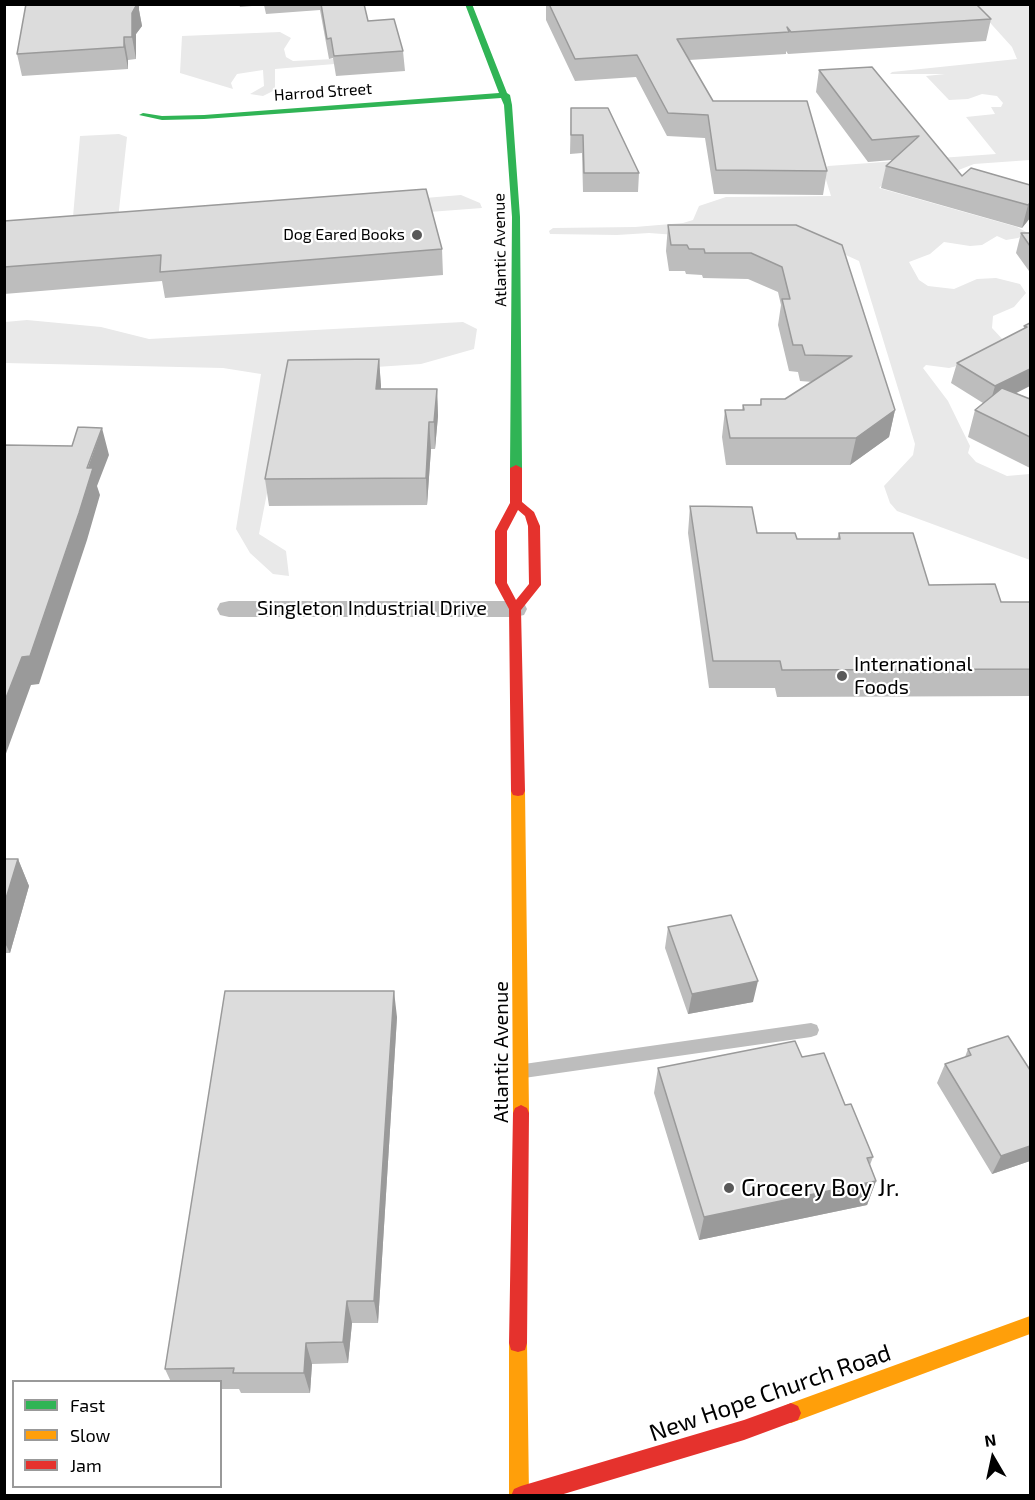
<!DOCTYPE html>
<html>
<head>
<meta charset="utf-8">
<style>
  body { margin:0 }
  #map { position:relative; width:1035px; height:1500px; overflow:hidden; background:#fff; font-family:"Exo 2",sans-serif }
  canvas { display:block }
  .frame { position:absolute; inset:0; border:6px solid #000; pointer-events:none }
  .legend { position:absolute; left:12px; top:1380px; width:210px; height:108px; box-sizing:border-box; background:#fff; border:2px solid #999; margin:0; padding:8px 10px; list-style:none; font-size:18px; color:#000 }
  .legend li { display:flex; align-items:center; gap:12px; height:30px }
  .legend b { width:30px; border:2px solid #999 }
  .north { position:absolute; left:963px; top:1428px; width:60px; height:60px; -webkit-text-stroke:4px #fff; paint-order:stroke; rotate:351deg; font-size:16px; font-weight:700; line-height:24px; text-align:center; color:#000 }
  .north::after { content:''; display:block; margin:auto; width:21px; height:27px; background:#000; clip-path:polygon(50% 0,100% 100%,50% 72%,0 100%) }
</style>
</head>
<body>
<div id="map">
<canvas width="1035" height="1500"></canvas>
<div class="frame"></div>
<ul class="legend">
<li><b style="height:8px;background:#30b455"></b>Fast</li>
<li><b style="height:8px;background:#ff9f0a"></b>Slow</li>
<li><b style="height:8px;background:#e5322d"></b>Jam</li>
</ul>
<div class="north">N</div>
</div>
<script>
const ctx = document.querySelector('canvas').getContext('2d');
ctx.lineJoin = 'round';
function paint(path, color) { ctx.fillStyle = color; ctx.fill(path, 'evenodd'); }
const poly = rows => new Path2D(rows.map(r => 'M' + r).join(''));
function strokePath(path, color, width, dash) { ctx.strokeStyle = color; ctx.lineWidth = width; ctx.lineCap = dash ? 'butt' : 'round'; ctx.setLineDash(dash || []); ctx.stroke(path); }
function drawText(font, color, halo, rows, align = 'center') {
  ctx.font = font + ' "Exo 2",sans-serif'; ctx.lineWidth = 4.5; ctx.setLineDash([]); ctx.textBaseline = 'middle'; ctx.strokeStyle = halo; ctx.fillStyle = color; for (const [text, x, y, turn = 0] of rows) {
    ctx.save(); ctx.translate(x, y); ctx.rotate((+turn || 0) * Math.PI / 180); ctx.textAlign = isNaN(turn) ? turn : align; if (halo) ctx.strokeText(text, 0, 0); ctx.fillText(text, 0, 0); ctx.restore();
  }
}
const green = poly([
  [974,5,1030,5,1030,160,974,164,956,171,895,172,879,188,1017,227,1028,233,1018,238,1006,240,997,236,982,245,970,246,944,242,930,254,909,262,919,280,928,286,954,289,977,279,996,278,1020,284,1026,293,1014,307,993,316,992,328,1006,343,985,359,949,368,926,365,923,368,948,401,970,446,968,453,976,462,1007,476,1030,474,1030,560,897,511,890,503,884,486,913,455,915,444,859,261,826,246,649,233,617,235,550,234,549,231,553,228,635,227,683,223,693,220,699,206,726,197,831,196,823,170,828,166,996,154,966,117,995,114,991,107,1001,107,1003,103,997,96,982,94,968,99,949,100,926,76,945,74,890,74,892,72,1017,59,1012,47],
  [280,32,291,38,284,49,286,57,293,61,375,57,370,61,275,69,275,90,263,96,250,94,264,86,263,70,237,74,231,83,233,89,180,73,182,36],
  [119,134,127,137,118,219,136,222,461,195,480,203,482,208,5,244,73,217,80,136],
  [27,320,101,327,149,339,463,322,477,329,474,349,421,364,361,368,289,380,259,534,286,551,289,576,273,574,250,553,236,529,261,374,223,368,5,363,5,322]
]);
const lane = poly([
  [811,1023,817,1025,819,1030,817,1035,811,1037,524,1078,518,1076,516,1071,518,1066,524,1064,811,1023]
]);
const street = poly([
  [229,601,515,601,524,603,527,609,524,615,515,617,229,617,220,615,217,609,220,603,229,601]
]);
const fast = poly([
  [465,4,472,4,507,93,510,95,512,105,520,217,522,468,516,471,510,468,512,217,504,105,501,98,204,119,162,120,139,115,143,113,162,116,204,115,499,93,465,4]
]);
const slow = poly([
  [518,786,523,787,525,791,529,1113,527,1118,521,1121,515,1118,513,1113,511,791,513,787,518,786],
  [1030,1316,1030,1334,791,1423,784,1420,781,1413,784,1406,791,1403,1030,1316],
  [518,1334,525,1336,527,1343,529,1496,509,1496,509,1343,511,1336,518,1334]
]);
const jam = poly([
  [516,465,522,468,522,502,534,512,540,526,541,585,521,610,525,791,523,795,518,796,513,795,511,791,509,609,495,583,495,531,510,503,510,468,516,465],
  [518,510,525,516,528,526,529,584,516,600,507,583,507,531,518,510],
  [521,1105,527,1108,529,1113,527,1343,525,1350,518,1352,511,1350,509,1343,513,1113,515,1108,521,1105],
  [791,1403,798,1406,801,1413,798,1420,744,1440,557,1496,511,1496,514,1489,521,1486,744,1420,791,1403]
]);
const wall = poly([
  [26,4,139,4,139,10,142,26,136,34,136,59,128,60,128,69,22,76,17,54],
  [239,4,364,4,368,21,403,51,405,71,336,76,333,58,329,59,320,10,266,14,264,5,240,7],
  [546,4,976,4,991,19,986,41,788,54,786,51,786,54,689,60,713,101,827,171,823,195,714,194,705,138,667,136,636,77,575,81,546,20],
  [872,67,962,176,1030,185,1030,218,1022,228,881,188,886,166,892,160,868,162,816,92,819,70],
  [571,108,639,173,638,192,583,192,582,153,570,154],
  [4,221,442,249,443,275,165,298,162,281,4,294],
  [668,225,796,225,895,410,889,437,850,465,726,465,722,437,725,410,742,410,743,405,760,405,761,399,785,399,813,382,800,381,798,372,789,371,778,325,781,305,778,292,748,279,703,278,702,275,686,274,685,271,669,271,666,251],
  [1021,233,1030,233,1030,271,1029,271,1016,253],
  [1030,323,1016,393,1030,399,1030,468,968,437,975,410,983,403,951,383,957,363,1024,329,1024,326],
  [379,359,381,389,437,389,438,416,435,449,431,449,427,505,269,506,265,479],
  [690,506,757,533,797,539,837,539,839,533,929,585,1001,602,1030,602,1030,696,777,697,775,688,709,688,688,533],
  [4,859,18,859,29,886,10,953,4,953],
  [668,927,753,1002,688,1014,665,948],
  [397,1017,378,1323,352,1323,348,1363,312,1364,310,1393,241,1393,239,1389,220,1389,220,1382,171,1382,165,1369],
  [968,1049,1030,1161,992,1174,937,1083,945,1064,965,1057],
  [802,1057,845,1105,873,1157,870,1165,876,1181,867,1205,699,1240,654,1093,658,1068]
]);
const shadedWall = poly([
  [135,4,139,4,139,10,142,26,136,34,136,59,132,37,132,13],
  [124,37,128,60,128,69,124,47],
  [1030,203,1030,218,1022,228,1028,205],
  [379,359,381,386,378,416,376,389],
  [1030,369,1030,386,989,407,995,386],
  [437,389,438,416,435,449,434,422],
  [895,410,889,437,850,465,856,438],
  [429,422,431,449,427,505,426,478],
  [102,428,109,455,97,486,100,495,87,540,39,684,31,685,4,759,4,703],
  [18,859,29,886,10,953,4,941,4,905],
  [758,981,753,1002,688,1014,692,994],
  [394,991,397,1017,378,1323,374,1301],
  [1030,1146,1030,1161,992,1174,1001,1156],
  [876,1181,867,1205,699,1240,704,1217],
  [347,1301,352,1323,348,1363,343,1342],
  [306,1343,312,1364,310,1393,304,1373]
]);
const building = poly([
  [26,4,137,4,132,13,132,37,124,37,124,47,17,54,26,4],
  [321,4,364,4,368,21,394,19,403,51,334,56,331,38,327,39,321,4],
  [549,4,976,4,991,19,791,32,787,27,789,32,677,39,713,101,807,101,827,171,716,170,708,115,668,113,637,55,575,59,549,4],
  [872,67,962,176,971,168,1030,185,1030,203,1028,205,886,166,919,136,872,140,819,70,872,67],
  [571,108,608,108,639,173,584,173,583,135,571,135,571,108],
  [426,189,442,249,160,272,161,255,4,267,4,221,426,189],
  [668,225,796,225,842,245,895,410,856,438,730,438,725,410,744,410,743,405,761,405,761,399,785,399,852,356,805,355,802,345,793,345,782,299,790,299,782,267,751,253,705,253,704,249,689,249,687,245,671,245,668,225],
  [1021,233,1030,233,1030,246,1021,233],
  [1030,323,1030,369,995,386,957,363,1027,327,1024,326,1030,323],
  [379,359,376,389,437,389,434,422,429,422,426,478,265,479,288,360,379,359],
  [1002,388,1030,399,1030,437,975,410,1002,388],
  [78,427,102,428,87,468,93,468,79,513,30,656,22,657,4,703,4,445,72,446,78,427],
  [690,506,752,507,757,533,795,533,797,539,840,539,839,533,913,533,929,585,995,584,1001,602,1030,602,1030,669,782,670,780,661,713,661,690,506],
  [4,859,18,859,4,905,4,859],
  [731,915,758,981,692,994,668,927,731,915],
  [225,991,394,991,374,1301,347,1301,343,1342,306,1343,304,1373,233,1373,234,1368,165,1369,225,991],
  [1008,1036,1030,1070,1030,1146,1001,1156,945,1064,971,1055,968,1049,1008,1036],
  [795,1041,802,1057,824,1053,845,1105,851,1104,873,1157,867,1158,876,1181,704,1217,658,1068,795,1041]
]);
const markers = [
  [417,235,6,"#595959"],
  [842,676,6,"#595959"],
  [729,1188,6,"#595959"]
];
const farStreetnames = [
  ["Harrod Street",323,92,-4],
  ["Atlantic Avenue",500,250,-91]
];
const farPoinames = [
  ["Dog Eared Books",405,235]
];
const streetNames = [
  ["Singleton Industrial Drive",372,608],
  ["Atlantic Avenue",501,1052,-90]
];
const poiNames = [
  ["International",854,664],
  ["Foods",854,687]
];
const nearPoinames = [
  ["Grocery Boy Jr.",741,1188]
];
const nearStreetnames = [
  ["New Hope Church Road",770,1393,-19]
];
paint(green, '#e9e9e9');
paint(lane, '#bdbdbd');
paint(street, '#bdbdbd');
paint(fast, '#30b455');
paint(slow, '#ff9f0a');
paint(jam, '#e5322d');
paint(wall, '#bdbdbd');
paint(shadedWall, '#9a9a9a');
paint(building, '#dcdcdc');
strokePath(building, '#9a9a9a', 1.5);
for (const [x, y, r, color] of markers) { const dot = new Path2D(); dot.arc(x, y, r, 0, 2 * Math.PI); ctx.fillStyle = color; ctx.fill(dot); strokePath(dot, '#fff', 2); }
drawText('16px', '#000', '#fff', farStreetnames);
drawText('16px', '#000', '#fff', farPoinames, 'right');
drawText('20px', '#000', '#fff', streetNames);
drawText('20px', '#000', '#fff', poiNames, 'left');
drawText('24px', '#000', '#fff', nearPoinames, 'left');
drawText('24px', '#000', '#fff', nearStreetnames);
</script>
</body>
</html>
